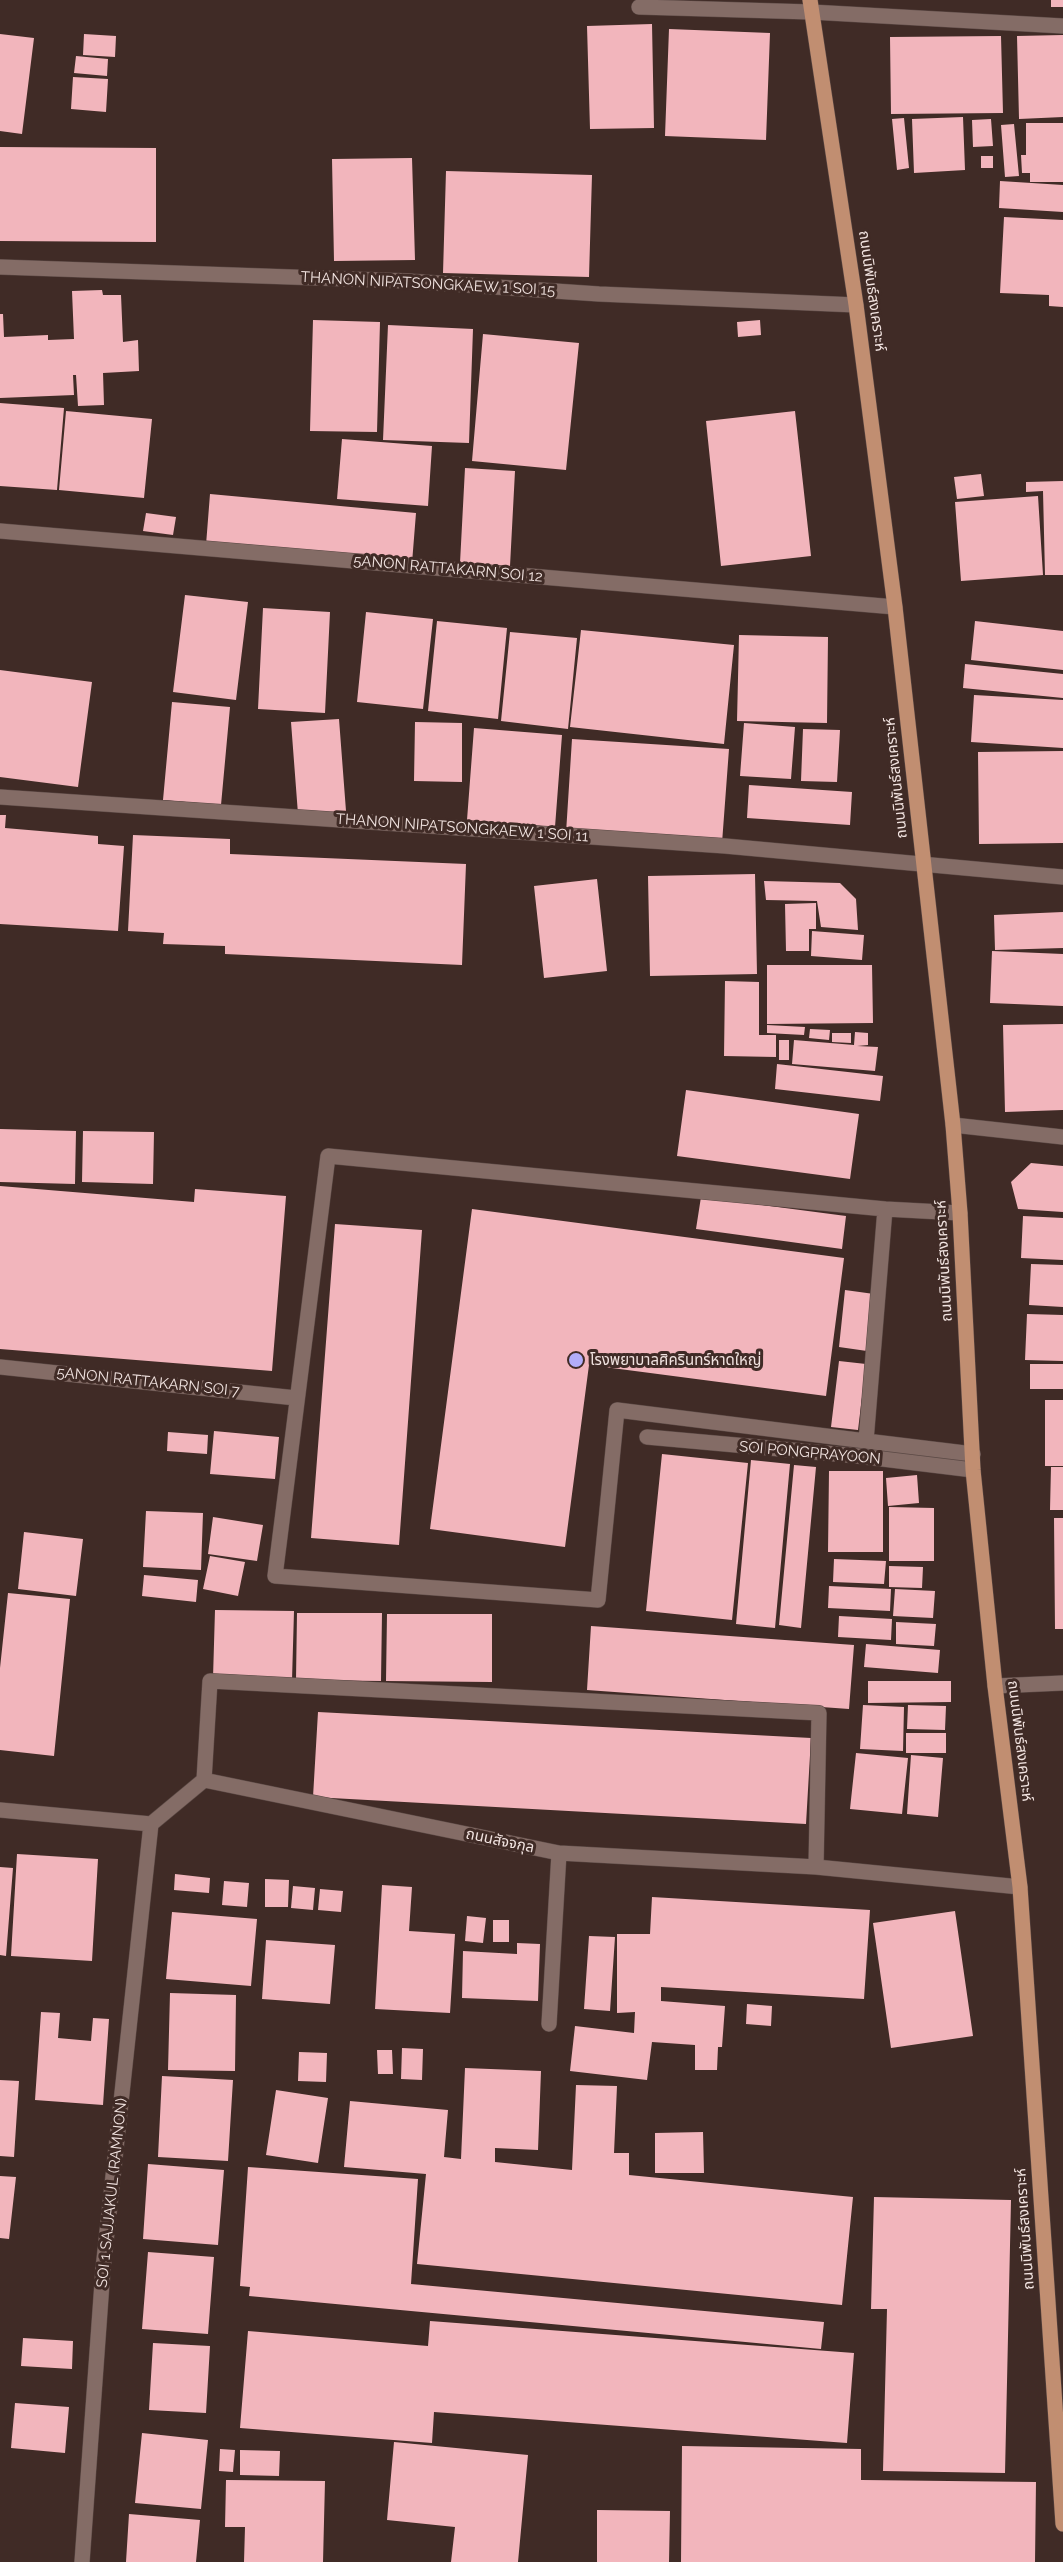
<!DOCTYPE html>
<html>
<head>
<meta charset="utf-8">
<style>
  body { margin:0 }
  canvas { display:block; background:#402b26 }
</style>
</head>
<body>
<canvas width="1063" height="2562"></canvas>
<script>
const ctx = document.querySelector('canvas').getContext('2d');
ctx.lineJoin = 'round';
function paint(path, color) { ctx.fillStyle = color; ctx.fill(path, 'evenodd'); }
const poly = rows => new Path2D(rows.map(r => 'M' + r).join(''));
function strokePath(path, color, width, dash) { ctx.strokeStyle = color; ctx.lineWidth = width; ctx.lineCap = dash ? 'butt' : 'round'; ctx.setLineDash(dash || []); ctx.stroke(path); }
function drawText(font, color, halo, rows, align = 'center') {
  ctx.font = font + ' Raleway,"Noto Sans Thai",sans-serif'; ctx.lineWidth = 6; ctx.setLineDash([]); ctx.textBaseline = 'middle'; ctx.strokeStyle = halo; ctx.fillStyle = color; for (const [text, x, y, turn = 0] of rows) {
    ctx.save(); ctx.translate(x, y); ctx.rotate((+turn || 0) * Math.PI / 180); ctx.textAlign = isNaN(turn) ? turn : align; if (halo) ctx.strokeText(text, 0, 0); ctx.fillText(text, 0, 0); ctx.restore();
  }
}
const building = poly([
  [1051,0,1063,0,1063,7,1051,7],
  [652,24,654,128,590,129,587,26],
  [669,29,770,33,766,140,665,136],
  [0,34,34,38,22,134,0,131],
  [84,34,116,36,115,57,83,55],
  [1063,35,1063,117,1019,119,1017,36],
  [1001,36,1003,113,891,114,890,37],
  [76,56,108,59,107,76,74,73],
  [73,77,108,79,106,112,71,109],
  [963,117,965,170,914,173,912,119],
  [904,118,909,168,897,170,892,119],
  [991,119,993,146,973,147,972,120],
  [1026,123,1063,123,1063,182,1030,182,1030,173,1022,173,1021,155,1026,155],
  [1014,124,1019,176,1005,177,1001,125],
  [0,147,156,148,156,242,0,241],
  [981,156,993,156,993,168,981,168],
  [412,158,415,260,334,261,332,159],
  [446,171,592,175,589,277,443,273],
  [1000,181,1063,185,1063,212,999,208],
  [1004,217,1063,220,1063,307,1049,306,1049,295,1000,293],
  [102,290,103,295,121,295,123,342,138,340,139,371,103,373,104,405,78,406,76,375,73,375,74,395,0,398,0,314,3,314,4,337,48,335,48,340,74,339,72,291],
  [313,320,380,322,377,432,310,431],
  [760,320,761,335,738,337,737,322],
  [388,325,473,329,469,443,383,440],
  [483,334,579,343,566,470,472,461],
  [0,403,64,408,57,490,0,486],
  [66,411,152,419,144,498,59,490],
  [795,411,811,556,721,566,706,421],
  [342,439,432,446,428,506,337,499],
  [465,468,515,471,510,566,460,563],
  [981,474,984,496,957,499,954,477],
  [1063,481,1063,575,1045,575,1043,491,1026,492,1026,482],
  [210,494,416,513,412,563,206,545],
  [1038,496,1043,575,961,581,955,502],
  [146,513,176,517,173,535,143,531],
  [185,595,248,602,236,700,173,692],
  [263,608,330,612,325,713,258,709],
  [366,612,433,619,423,709,357,702],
  [437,621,507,628,498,719,428,711],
  [975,621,1063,631,1063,670,971,660],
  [581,630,734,645,724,744,570,727],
  [510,632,577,638,568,729,501,721],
  [739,635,828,637,827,723,737,721],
  [965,664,1063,674,1063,698,963,688],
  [0,670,92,682,78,787,0,777],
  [974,695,1063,700,1063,748,971,742],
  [172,702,230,707,221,805,163,800],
  [339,719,346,811,298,814,291,722],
  [415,722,462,723,462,782,414,781],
  [744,723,795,727,791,779,740,776],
  [474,728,562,735,555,827,467,820],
  [803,729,840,730,837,782,801,781],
  [572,739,729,749,722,843,566,833],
  [1063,751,1063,843,979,844,978,752],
  [749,785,852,792,850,825,747,818],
  [0,815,6,815,5,828,98,836,98,844,124,846,118,931,0,924],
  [133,835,230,839,230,854,466,864,462,965,225,954,225,946,163,944,164,933,128,931],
  [755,874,757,974,650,976,648,876],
  [597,879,607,971,544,978,534,886],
  [764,881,840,883,856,899,858,930,821,927,817,901,766,900],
  [816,903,816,929,809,929,809,951,786,951,785,904],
  [1063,912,1063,948,995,950,994,915],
  [812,931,864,935,862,960,811,956],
  [992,951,1063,954,1063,1006,990,1003],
  [767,965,872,965,873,1023,767,1024],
  [725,981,759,982,759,1035,776,1035,776,1057,724,1056],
  [1063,1024,1063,1110,1005,1112,1003,1025],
  [767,1025,805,1027,804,1035,767,1033],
  [810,1029,830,1030,829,1040,809,1038],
  [855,1032,868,1033,868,1045,857,1046,878,1047,875,1071,792,1064,794,1040,854,1045],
  [832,1033,851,1033,851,1043,832,1042],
  [779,1040,789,1040,789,1060,779,1060],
  [777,1064,883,1076,880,1101,775,1089],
  [686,1090,859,1114,850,1179,677,1156],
  [0,1129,76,1131,75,1184,0,1182],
  [83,1131,154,1132,153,1184,82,1182],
  [1031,1163,1063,1166,1063,1212,1018,1209,1011,1182],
  [0,1186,194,1202,195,1189,286,1196,272,1371,0,1349],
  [701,1197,846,1216,842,1249,696,1229],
  [472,1209,844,1258,826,1396,589,1365,565,1547,430,1529],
  [1023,1216,1063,1218,1063,1260,1021,1258],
  [335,1224,422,1230,399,1545,311,1538],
  [1031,1264,1063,1265,1063,1307,1029,1305],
  [845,1290,874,1294,867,1351,839,1347],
  [1027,1314,1063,1315,1063,1361,1025,1360],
  [839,1361,866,1364,858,1430,831,1427],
  [1030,1364,1063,1364,1063,1389,1030,1389],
  [1045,1400,1063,1400,1063,1466,1045,1466],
  [214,1431,279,1437,275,1479,210,1474],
  [168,1432,208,1435,207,1454,167,1451],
  [662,1454,748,1463,732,1620,646,1611],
  [751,1460,790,1464,775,1628,736,1624],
  [794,1465,816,1467,801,1628,779,1625],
  [1051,1467,1063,1467,1063,1510,1050,1510],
  [829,1471,883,1471,883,1552,828,1552],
  [917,1475,919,1503,888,1506,886,1478],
  [889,1507,934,1508,934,1561,889,1561],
  [146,1511,203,1513,201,1570,143,1567],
  [213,1517,263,1525,257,1561,208,1554],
  [1054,1518,1063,1518,1063,1629,1055,1629],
  [24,1532,83,1539,76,1596,18,1589],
  [210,1556,245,1562,238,1596,203,1589],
  [834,1559,886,1561,884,1584,833,1582],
  [889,1566,923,1567,922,1588,889,1587],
  [144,1575,198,1580,196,1602,142,1596],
  [829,1586,891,1589,890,1611,828,1608],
  [895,1589,935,1591,933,1618,893,1616],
  [8,1593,70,1599,54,1756,0,1750,0,1668],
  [215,1610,294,1611,292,1680,213,1678],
  [297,1613,382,1613,381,1681,296,1680],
  [387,1614,492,1614,492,1682,386,1681],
  [839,1616,892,1619,891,1640,838,1637],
  [896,1622,936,1624,934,1646,896,1644],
  [591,1626,854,1645,849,1709,587,1690],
  [866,1644,940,1650,938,1673,864,1667],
  [868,1681,951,1681,951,1702,868,1703],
  [863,1705,904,1707,903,1751,860,1749],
  [908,1705,946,1706,945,1730,907,1729],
  [318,1712,811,1738,806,1824,313,1797],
  [906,1733,946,1733,946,1753,906,1753],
  [856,1753,908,1758,902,1814,850,1809],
  [911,1755,943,1758,938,1817,907,1814],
  [17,1854,98,1859,92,1961,11,1956],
  [0,1867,13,1868,6,1956,0,1955],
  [175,1874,210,1878,209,1893,174,1890],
  [265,1879,289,1880,288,1907,265,1907],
  [224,1881,249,1883,247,1907,222,1905],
  [382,1885,412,1887,409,1931,455,1934,450,2013,375,2009],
  [293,1886,315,1888,313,1910,291,1908],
  [320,1889,343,1891,341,1912,318,1910],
  [652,1897,870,1910,864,1999,661,1987,661,2001,725,2006,722,2047,718,2047,717,2070,695,2070,695,2045,652,2042,647,2080,570,2071,575,2026,634,2033,635,2012,617,2013,617,1934,650,1934],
  [955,1911,973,2036,891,2048,873,1923],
  [172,1912,257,1919,251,1986,166,1979],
  [467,1916,486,1918,483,1943,465,1941],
  [493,1920,509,1920,509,1942,493,1942],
  [589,1936,615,1937,610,2011,584,2009],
  [266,1940,335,1945,330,2004,262,1999],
  [517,1943,540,1944,538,2001,462,1998,463,1951,517,1954],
  [170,1993,236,1995,235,2071,168,2070],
  [747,2004,772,2006,771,2026,746,2024],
  [41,2012,60,2013,58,2038,91,2041,93,2018,109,2019,103,2105,35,2100],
  [402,2048,423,2049,422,2080,401,2079],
  [377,2050,392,2050,393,2074,378,2074],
  [299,2052,327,2053,326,2082,298,2081],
  [465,2068,541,2071,538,2150,495,2148,495,2162,572,2170,576,2085,617,2086,614,2153,629,2153,629,2175,853,2197,842,2305,417,2264,426,2174,344,2167,350,2101,448,2110,444,2157,461,2159],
  [162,2076,233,2080,228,2161,158,2157],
  [0,2080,19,2081,14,2157,0,2156],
  [276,2090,328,2098,318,2163,266,2155],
  [703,2132,704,2173,655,2173,655,2133],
  [148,2164,224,2170,218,2245,143,2239],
  [248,2167,418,2179,411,2284,824,2322,821,2349,249,2296,250,2287,240,2286],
  [0,2176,16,2177,9,2239,0,2238],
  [874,2197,1011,2200,1005,2473,883,2471,887,2309,871,2309],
  [148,2252,214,2257,208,2334,142,2329],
  [430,2321,854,2353,847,2443,434,2412,432,2443,240,2428,248,2331,428,2346],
  [23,2338,73,2341,72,2369,21,2366],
  [153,2343,210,2346,206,2413,149,2410],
  [15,2403,69,2407,65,2453,11,2448],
  [142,2433,208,2440,201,2509,135,2503],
  [394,2442,528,2455,518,2562,451,2562,455,2527,387,2520],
  [682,2446,861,2449,861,2480,1036,2482,1035,2562,681,2562],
  [220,2449,235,2450,233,2472,219,2471],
  [240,2450,280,2451,279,2476,240,2475],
  [226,2480,325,2481,323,2562,244,2562,245,2527,225,2527],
  [597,2510,670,2511,669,2562,597,2562],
  [129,2514,200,2520,196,2562,126,2562]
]);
const minor = poly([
  [639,7,811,12,1063,26],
  [0,267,407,281,599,294,856,305],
  [0,531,895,607],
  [0,797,725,846,1063,877],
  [953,1125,1063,1137],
  [960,1213,885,1209,866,1441,973,1454],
  [0,1367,296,1398],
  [647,1437,858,1456,973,1470],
  [866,1441,617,1410,598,1600,275,1576,328,1156,885,1209],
  [995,1686,1063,1683],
  [204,1780,210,1681,819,1713,816,1867],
  [0,1810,151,1824,204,1780,559,1853,816,1867,1020,1887],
  [549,2024,559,1853],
  [82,2562,103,2269,151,1824]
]);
const major = poly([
  [810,0,856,305,895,607,953,1125,960,1213,973,1470,995,1686,1020,1887,1063,2524]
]);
const markers = [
  [576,1360,8,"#b2adf9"]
];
const streetNames = [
  ["THANON NIPATSONGKAEW 1 SOI 15",428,284,3],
  ["ถนนนิพันธ์สงเคราะห์",872,291,82],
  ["5ANON RATTAKARN SOI 12",448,569,5],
  ["ถนนนิพันธ์สงเคราะห์",896,778,-96],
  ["THANON NIPATSONGKAEW 1 SOI 11",462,828,4],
  ["ถนนนิพันธ์สงเคราะห์",944,1261,-93],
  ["5ANON RATTAKARN SOI 7",148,1382,6],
  ["SOI PONGPRAYOON",810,1453,5],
  ["ถนนนิพันธ์สงเคราะห์",1020,1741,83],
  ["ถนนสัจจกุล",500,1841,12],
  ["SOI 1 SAJJAKUL (RAMNON)",112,2193,-84],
  ["ถนนนิพันธ์สงเคราะห์",1025,2229,-94]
];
const poiNames = [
  ["โรงพยาบาลศิครินทร์หาดใหญ่",590,1360]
];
paint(building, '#f2b5bc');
strokePath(minor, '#5b4945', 16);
strokePath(major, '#5b4945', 16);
strokePath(minor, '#846c66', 15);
strokePath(major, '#c18e71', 15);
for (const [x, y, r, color] of markers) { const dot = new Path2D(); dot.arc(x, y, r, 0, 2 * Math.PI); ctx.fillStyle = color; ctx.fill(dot); strokePath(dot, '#402b26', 2); }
drawText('15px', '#f1e3e0', '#402b26', streetNames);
drawText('15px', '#f1e3e0', '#402b26', poiNames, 'left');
</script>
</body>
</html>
